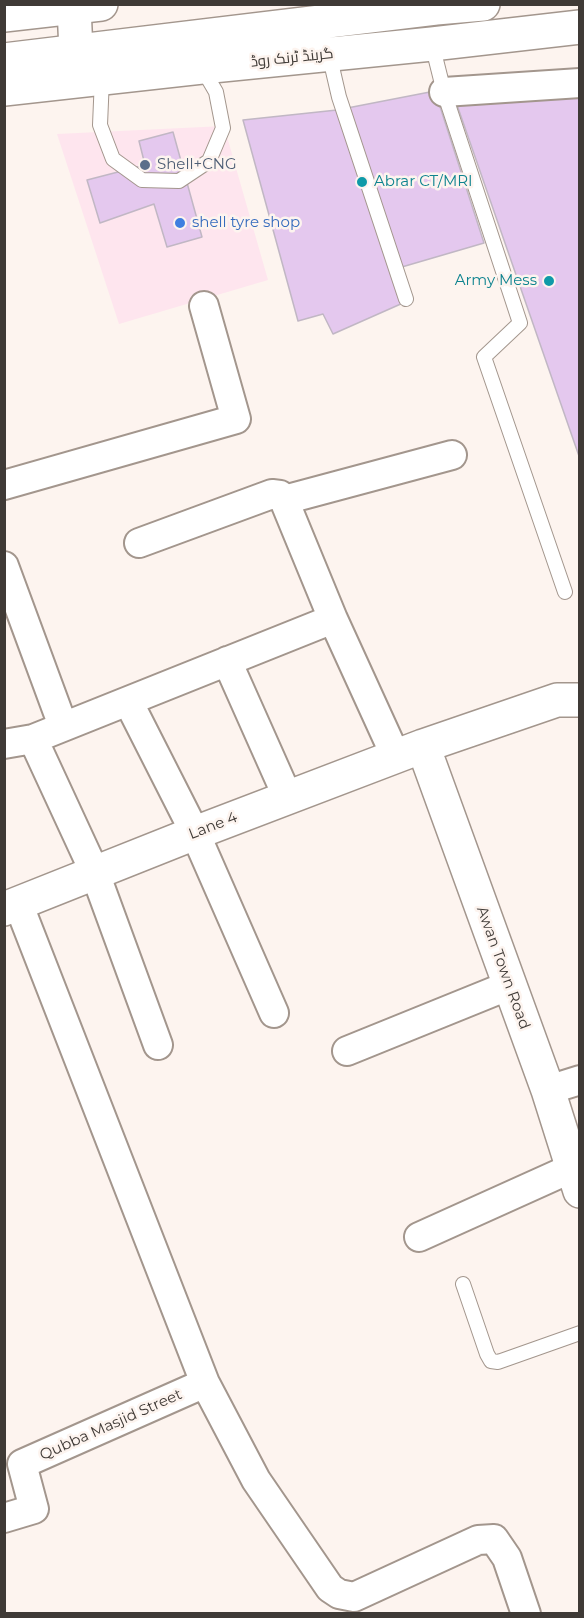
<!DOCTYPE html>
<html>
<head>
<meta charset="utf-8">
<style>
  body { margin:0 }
  #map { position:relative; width:584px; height:1618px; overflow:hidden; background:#fdf4ef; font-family:Montserrat,sans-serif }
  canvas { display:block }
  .frame { position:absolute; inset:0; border:6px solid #3f3a36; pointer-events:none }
</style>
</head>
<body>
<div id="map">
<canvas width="584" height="1618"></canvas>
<div class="frame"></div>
</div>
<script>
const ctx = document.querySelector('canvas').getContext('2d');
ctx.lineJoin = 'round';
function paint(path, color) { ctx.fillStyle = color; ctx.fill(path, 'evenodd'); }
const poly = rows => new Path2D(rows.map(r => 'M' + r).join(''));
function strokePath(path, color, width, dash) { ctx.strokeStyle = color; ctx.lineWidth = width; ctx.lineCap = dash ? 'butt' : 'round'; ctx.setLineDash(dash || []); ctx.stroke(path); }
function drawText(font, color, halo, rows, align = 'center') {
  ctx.font = font + ' Montserrat,Cairo,sans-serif'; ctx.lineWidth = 5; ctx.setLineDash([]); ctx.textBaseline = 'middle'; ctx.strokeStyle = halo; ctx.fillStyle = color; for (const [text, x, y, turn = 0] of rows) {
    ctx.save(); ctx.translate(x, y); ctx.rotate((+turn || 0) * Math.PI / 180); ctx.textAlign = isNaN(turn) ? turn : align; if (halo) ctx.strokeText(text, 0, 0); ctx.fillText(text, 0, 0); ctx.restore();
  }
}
const commercial = poly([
  [224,126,268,280,119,324,57,134]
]);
const building = poly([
  [435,91,484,243,395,269,403,303,333,334,323,314,298,321,243,120,337,110,435,91],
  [580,91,580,459,456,102,580,91],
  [173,132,202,237,167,247,154,204,100,223,87,180,145,165,139,141,173,132]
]);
const service = poly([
  [432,44,444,92,520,323,484,357,565,592],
  [329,54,339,97,406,299],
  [102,78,100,125,113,159,142,180,179,181,209,161,223,128,216,92,202,68],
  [463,1284,487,1354,491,1361,498,1362,580,1333]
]);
const minor = poly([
  [444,92,580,83],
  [4,485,236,419,204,306],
  [284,500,452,455],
  [139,543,272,494,280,495,284,500,333,619,396,757],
  [4,566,63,726],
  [227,661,288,798],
  [128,701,195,833,274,1013],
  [33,739,95,873,158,1045],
  [4,744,33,739,333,619],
  [18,903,205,1383,256,1480,330,1588,339,1594,354,1597,478,1540,494,1539,507,1558,526,1614],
  [347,1051,510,985],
  [548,1090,580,1080],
  [419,1237,572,1168],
  [4,1518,34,1509,22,1464,205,1383]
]);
const tertiary = poly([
  [70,4,74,7,76,51],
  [423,746,548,1090,580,1191],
  [4,909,195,833,423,746,557,700,580,700]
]);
const trunk = poly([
  [4,15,101,4],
  [4,60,436,8,483,4],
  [4,89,202,67,432,44,580,27]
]);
const markers = [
  [145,165,6,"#5c6f8a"],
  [362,182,6,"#0f9aa8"],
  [180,223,6,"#3f7fe0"],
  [549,281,6,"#0f9aa8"]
];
const streetNames = [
  ["گرینڈ ٹرنک روڈ",292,58,-6],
  ["Lane 4",213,826,-21],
  ["Awan Town Road",503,968,70],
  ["Qubba Masjid Street",111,1425,-24]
];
const serviceNames = [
  ["Shell+CNG",157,165]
];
const cultureNames = [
  ["Abrar CT/MRI",374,182],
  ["Army Mess",537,281,"right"]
];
const shopNames = [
  ["shell tyre shop",192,223]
];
paint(commercial, '#fee5ee');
paint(building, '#e4c8ee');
strokePath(building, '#c1b7c4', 1.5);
strokePath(service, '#a3968d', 16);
strokePath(minor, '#a3968d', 32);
strokePath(tertiary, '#a3968d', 36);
strokePath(trunk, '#a3968d', 36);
strokePath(service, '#fff', 14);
strokePath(minor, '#fff', 28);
strokePath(tertiary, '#fff', 33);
strokePath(trunk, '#fff', 33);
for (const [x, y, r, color] of markers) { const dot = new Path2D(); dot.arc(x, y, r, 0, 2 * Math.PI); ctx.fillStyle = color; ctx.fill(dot); strokePath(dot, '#fdf4ef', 2); }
drawText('15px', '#3f3a36', '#fdf4ef', streetNames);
drawText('15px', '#4e5e75', '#fdf4ef', serviceNames, 'left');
drawText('15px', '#0d838f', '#fdf4ef', cultureNames, 'left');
drawText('15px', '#366cbe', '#fdf4ef', shopNames, 'left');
</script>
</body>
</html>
